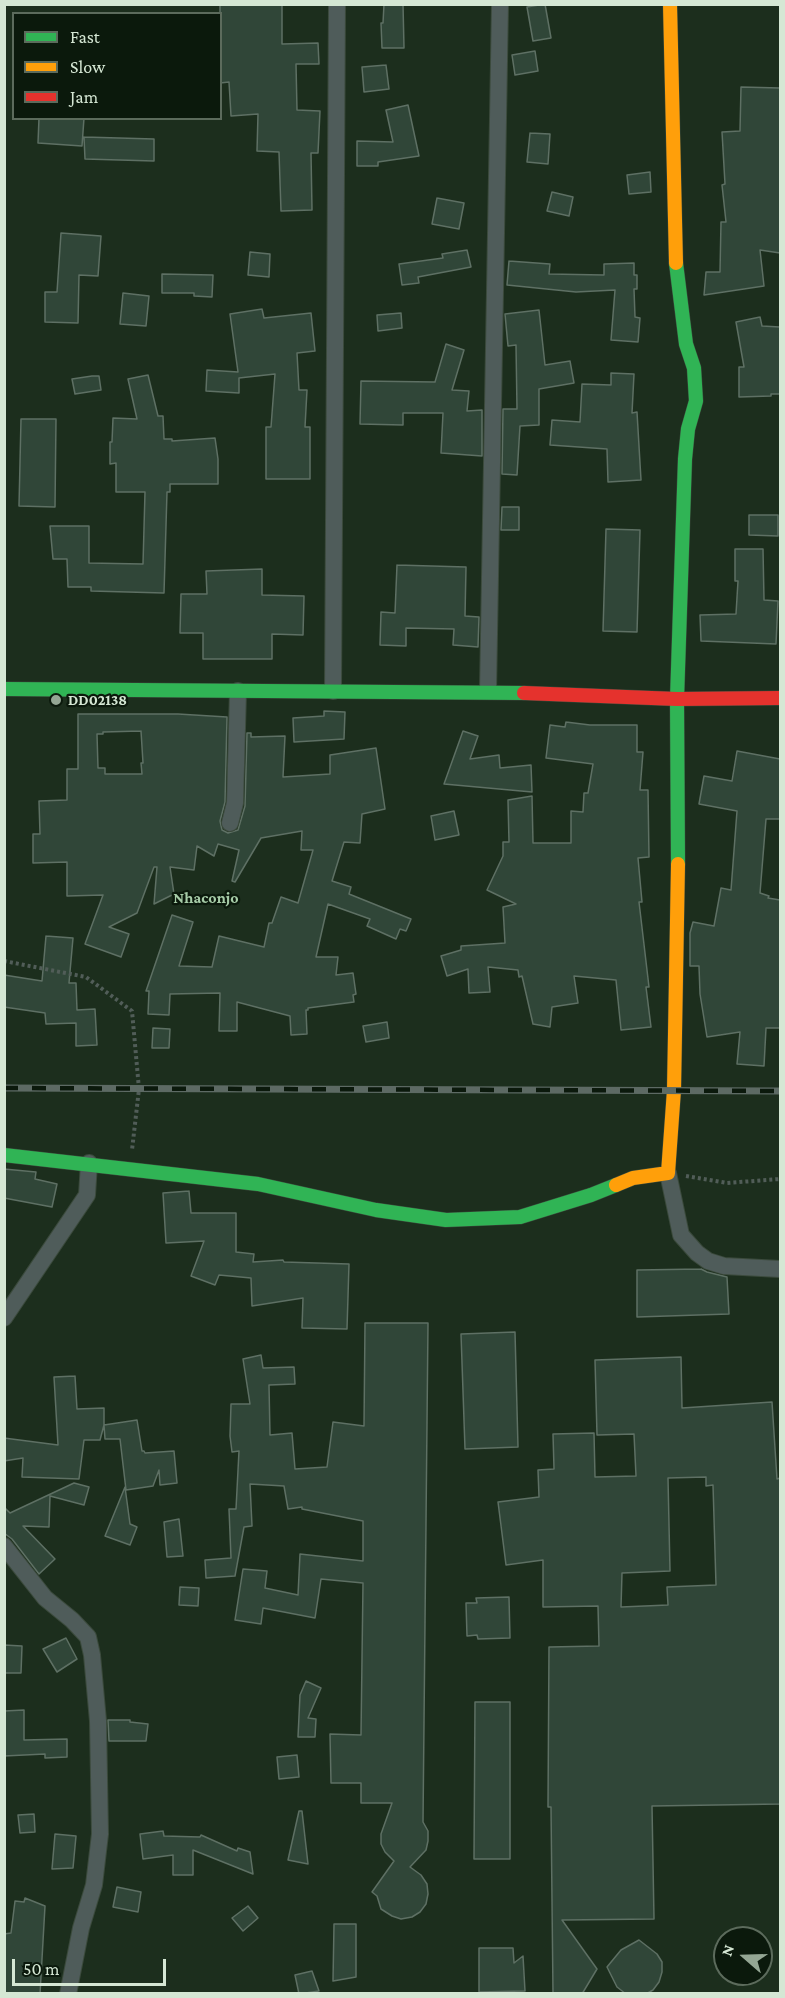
<!DOCTYPE html>
<html>
<head>
<meta charset="utf-8">
<style>
  body { margin:0 }
  #map { position:relative; width:785px; height:1998px; overflow:hidden; background:#1c2e1d; font-family:"Crimson Pro",serif }
  canvas { display:block }
  .frame { position:absolute; inset:0; border:6px solid #d5e7d4; pointer-events:none }
  .legend { position:absolute; left:12px; top:12px; width:210px; height:108px; box-sizing:border-box; background:#0b190c; border:2px solid #5c6b5c; margin:0; padding:8px 10px; list-style:none; font-size:18px; color:#d5e7d4 }
  .legend li { display:flex; align-items:center; gap:12px; height:30px }
  .legend b { width:30px; border:2px solid #5c6b5c }
  .north { position:absolute; left:713px; top:1926px; width:60px; height:60px; box-sizing:border-box; background:#0b190c; border:2px solid #5c6b5c; border-radius:50%; rotate:290deg; font-size:16px; font-weight:700; line-height:24px; text-align:center; color:#d5e7d4 }
  .north::after { content:''; display:block; margin:auto; width:21px; height:27px; background:#94a694; clip-path:polygon(50% 0,100% 100%,50% 72%,0 100%) }
  .scale { position:absolute; left:12px; top:1959px; width:154px; height:27px; box-sizing:border-box; border:3px solid #d5e7d4; border-top:0; padding-left:8px; font-size:18px; line-height:21px; white-space:nowrap; color:#d5e7d4; -webkit-text-stroke:4px #0b190c; paint-order:stroke }
</style>
</head>
<body>
<div id="map">
<canvas width="785" height="1998"></canvas>
<div class="frame"></div>
<ul class="legend">
<li><b style="height:8px;background:#30b455"></b>Fast</li>
<li><b style="height:8px;background:#ff9f0a"></b>Slow</li>
<li><b style="height:8px;background:#e5322d"></b>Jam</li>
</ul>
<div class="north">N</div>
<div class="scale">50 m</div>
</div>
<script>
const ctx = document.querySelector('canvas').getContext('2d');
ctx.lineJoin = 'round';
function paint(path, color) { ctx.fillStyle = color; ctx.fill(path, 'evenodd'); }
const poly = rows => new Path2D(rows.map(r => 'M' + r).join(''));
function strokePath(path, color, width, dash) { ctx.strokeStyle = color; ctx.lineWidth = width; ctx.lineCap = dash ? 'butt' : 'round'; ctx.setLineDash(dash || []); ctx.stroke(path); }
function drawText(font, color, halo, rows, align = 'center') {
  ctx.font = font + ' "Crimson Pro",serif'; ctx.lineWidth = 4.5; ctx.setLineDash([]); ctx.textBaseline = 'middle'; ctx.strokeStyle = halo; ctx.fillStyle = color; for (const [text, x, y, turn = 0] of rows) {
    ctx.save(); ctx.translate(x, y); ctx.rotate((+turn || 0) * Math.PI / 180); ctx.textAlign = isNaN(turn) ? turn : align; if (halo) ctx.strokeText(text, 0, 0); ctx.fillText(text, 0, 0); ctx.restore();
  }
}
const building = poly([
  [220,4,282,4,282,44,318,43,319,64,296,64,297,110,320,111,318,153,311,153,312,210,281,211,279,152,257,151,258,114,231,116,229,82,220,83,220,4],
  [384,4,403,4,404,48,382,48,381,23,383,23,384,4],
  [545,4,551,38,533,41,527,7,545,4],
  [535,51,538,71,515,75,512,55,535,51],
  [386,65,389,89,364,92,362,67,386,65],
  [741,87,780,88,780,253,760,250,764,286,704,295,706,272,720,272,721,222,726,222,722,185,725,184,722,132,740,131,741,87],
  [408,105,419,156,378,162,378,166,357,166,357,141,393,142,386,110,408,105],
  [39,118,84,118,82,146,38,143,39,118],
  [530,133,550,134,548,164,527,162,530,133],
  [84,137,154,139,154,161,85,159,84,137],
  [650,172,651,192,629,194,627,175,650,172],
  [552,192,573,197,569,216,547,211,552,192],
  [437,198,464,203,459,229,432,224,437,198],
  [61,233,101,236,98,276,79,275,78,323,45,322,45,292,57,292,61,233],
  [467,250,471,267,418,277,419,283,402,285,399,264,443,258,442,254,467,250],
  [250,252,270,254,269,277,248,275,250,252],
  [509,261,550,264,549,274,604,275,604,264,634,263,634,275,637,275,637,289,634,289,635,317,640,318,638,342,611,340,615,290,576,292,507,285,509,261],
  [162,274,213,275,212,297,194,296,194,293,162,293,162,274],
  [123,293,149,296,146,326,120,324,123,293],
  [262,309,264,318,311,313,315,351,297,353,299,390,307,390,305,427,310,427,310,479,266,479,266,427,271,427,275,374,239,378,239,393,206,391,207,370,238,372,230,314,262,309],
  [539,310,545,365,570,361,574,383,539,389,539,425,520,426,517,475,502,474,503,409,517,409,516,345,508,346,505,314,539,310],
  [401,313,402,328,378,331,377,315,401,313],
  [760,317,762,326,780,327,780,394,771,394,771,396,739,397,739,367,744,367,736,322,760,317],
  [446,344,464,350,452,390,469,391,467,411,482,410,482,456,441,453,443,413,403,413,403,425,360,424,361,381,435,382,446,344],
  [611,373,634,374,632,413,637,412,641,480,608,482,607,449,550,445,552,420,580,422,582,384,611,385,611,373],
  [148,375,158,416,163,416,164,439,172,439,172,441,215,438,218,459,218,484,170,484,170,492,167,492,164,593,91,591,91,587,68,587,67,559,53,559,50,526,89,526,89,563,143,564,145,492,116,492,116,463,110,464,110,442,112,442,113,418,137,419,128,379,148,375],
  [92,376,99,376,101,390,75,394,72,379,92,376],
  [21,419,56,419,55,507,19,506,21,419],
  [502,507,519,507,519,530,501,530,502,507],
  [749,515,778,515,778,536,749,535,749,515],
  [606,529,640,530,637,632,603,631,606,529],
  [735,549,763,549,764,600,778,601,776,644,701,641,700,615,736,614,738,581,735,581,735,549],
  [397,565,466,567,465,616,479,617,478,647,453,645,454,629,406,628,406,646,380,645,381,612,395,613,397,565],
  [262,569,262,595,304,596,303,635,272,634,272,659,203,659,203,633,180,633,181,594,207,594,206,571,262,569],
  [324,711,345,712,344,739,294,742,293,718,324,716,324,711],
  [78,714,178,714,227,717,225,802,220,821,222,830,228,833,238,830,245,806,247,733,251,733,251,737,285,736,283,777,330,774,330,755,376,748,385,809,362,814,360,843,344,842,332,881,351,887,349,894,411,919,406,931,400,929,396,939,367,926,370,919,328,904,316,957,338,957,336,975,353,973,356,994,353,995,354,1002,308,1008,308,1010,306,1010,307,1034,291,1035,290,1016,237,1002,237,1031,219,1031,220,993,170,994,169,1015,148,1014,149,991,146,991,172,915,193,922,179,966,212,967,219,936,264,947,269,923,272,923,281,897,298,903,313,850,301,850,302,831,261,838,235,882,232,881,239,850,218,844,214,856,197,846,194,870,170,867,174,894,154,904,157,867,154,867,137,913,109,927,129,934,121,957,85,944,103,895,67,896,67,862,33,863,33,834,40,834,39,801,67,800,67,769,78,769,78,714],
  [141,731,143,763,141,763,142,774,105,774,105,768,98,768,97,734,103,734,103,732,141,731],
  [566,722,590,725,637,725,637,752,643,752,640,790,648,790,649,857,638,858,642,902,639,902,649,987,646,987,651,1027,621,1030,616,980,574,976,578,1003,552,1007,550,1027,533,1024,522,976,519,977,518,970,488,967,490,992,469,993,468,969,447,976,441,956,461,950,461,946,505,943,503,907,516,904,487,890,503,856,503,842,509,842,508,800,532,796,533,843,571,843,571,811,583,812,584,793,588,793,593,764,546,758,550,725,565,727,566,722],
  [463,731,478,736,470,759,499,755,500,768,531,765,532,792,444,784,463,731],
  [737,751,780,759,780,819,766,819,760,893,769,896,768,898,780,900,780,1028,766,1028,764,1066,737,1064,740,1032,707,1037,700,994,699,966,690,966,690,933,693,922,714,926,721,888,731,890,737,811,699,804,704,776,732,781,737,751],
  [454,811,459,835,435,840,431,816,454,811],
  [46,936,73,938,69,983,76,983,77,1010,95,1009,97,1045,76,1046,76,1023,46,1024,45,1013,4,1007,4,975,42,981,46,936],
  [387,1022,389,1038,366,1042,363,1026,387,1022],
  [153,1028,170,1029,169,1048,152,1048,153,1028],
  [4,1169,36,1172,35,1179,57,1184,52,1207,4,1198,4,1169],
  [189,1191,191,1213,236,1213,236,1252,254,1254,253,1262,283,1260,284,1262,349,1264,347,1329,302,1328,303,1298,252,1306,251,1278,219,1275,215,1285,191,1276,204,1241,166,1243,163,1193,189,1191],
  [701,1269,707,1272,727,1277,729,1314,637,1317,637,1270,701,1269],
  [365,1323,428,1323,423,1822,428,1831,428,1841,426,1850,410,1867,421,1875,427,1884,428,1894,426,1904,420,1912,412,1917,401,1919,392,1916,381,1909,377,1896,372,1892,394,1861,385,1852,381,1844,381,1834,392,1803,361,1803,361,1783,331,1783,330,1734,361,1735,363,1583,321,1579,315,1618,263,1608,261,1624,235,1620,243,1569,267,1571,265,1588,298,1595,300,1554,363,1561,363,1521,302,1509,302,1507,288,1509,284,1486,250,1484,252,1526,244,1527,235,1576,206,1578,205,1560,231,1558,229,1509,236,1509,239,1451,232,1452,230,1436,231,1404,250,1404,243,1359,261,1355,263,1368,294,1367,295,1384,269,1385,270,1435,292,1433,295,1469,327,1467,333,1422,364,1426,365,1323],
  [515,1332,518,1447,465,1449,461,1334,515,1332],
  [681,1357,682,1408,772,1402,777,1479,780,1478,780,1804,652,1806,654,1919,562,1920,597,1969,582,1994,553,1994,551,1807,548,1807,549,1647,599,1646,598,1606,543,1607,543,1560,506,1565,498,1502,539,1497,538,1470,554,1469,553,1434,594,1433,595,1477,636,1476,634,1434,597,1435,595,1360,681,1357],
  [706,1477,706,1486,713,1485,716,1585,667,1587,668,1605,621,1607,622,1573,670,1571,668,1478,706,1477],
  [75,1376,77,1409,104,1408,104,1425,137,1420,142,1451,144,1451,145,1453,174,1451,177,1483,160,1485,159,1470,153,1486,126,1490,120,1439,105,1439,104,1425,100,1440,84,1440,79,1479,22,1477,23,1458,4,1461,4,1438,58,1445,54,1377,75,1376],
  [74,1483,89,1487,84,1505,50,1496,49,1527,23,1526,55,1559,39,1574,12,1539,4,1533,4,1507,10,1513,74,1483],
  [125,1487,130,1524,137,1527,130,1545,105,1536,125,1487],
  [179,1519,183,1556,167,1557,164,1522,179,1519],
  [180,1587,199,1588,198,1606,179,1605,180,1587],
  [509,1597,510,1638,478,1639,477,1635,467,1636,466,1603,477,1603,476,1598,509,1597],
  [66,1638,77,1659,57,1672,43,1649,66,1638],
  [4,1645,22,1646,21,1673,4,1673,4,1645],
  [306,1681,321,1688,308,1718,316,1719,315,1737,298,1737,300,1695,306,1681],
  [475,1702,510,1702,510,1859,474,1859,475,1702],
  [24,1710,24,1740,67,1739,67,1757,45,1758,45,1754,4,1756,4,1711,24,1710],
  [108,1720,130,1720,130,1722,148,1724,146,1741,109,1741,108,1720],
  [297,1755,299,1777,279,1779,277,1757,297,1755],
  [299,1811,302,1811,308,1864,288,1860,299,1811],
  [34,1814,35,1832,20,1833,18,1815,34,1814],
  [163,1831,164,1836,200,1837,201,1835,237,1851,238,1848,250,1852,253,1874,193,1850,193,1875,173,1875,173,1855,143,1859,140,1834,163,1831],
  [55,1834,76,1836,73,1868,52,1869,55,1834],
  [117,1887,141,1892,138,1912,113,1907,117,1887],
  [25,1898,45,1906,40,1994,4,1994,4,1934,11,1933,15,1901,24,1902,25,1898],
  [248,1906,258,1918,243,1931,232,1918,248,1906],
  [334,1924,356,1924,356,1977,333,1981,334,1924],
  [639,1940,657,1954,662,1962,662,1972,659,1982,653,1990,646,1994,626,1994,617,1987,607,1967,621,1950,639,1940],
  [479,1948,513,1948,514,1963,523,1956,525,1991,479,1992,479,1948],
  [312,1971,319,1991,299,1994,295,1975,312,1971]
]);
const path = poly([
  [4,961,86,977,132,1011,139,1089,132,1150],
  [686,1176,727,1183,780,1179]
]);
const street = poly([
  [333,691,337,4],
  [488,691,500,4],
  [230,823,235,803,238,691],
  [668,1173,681,1235,697,1253,708,1261,724,1266,780,1269],
  [4,1318,87,1195,89,1163],
  [4,1546,45,1598,72,1620,88,1637,92,1655,98,1721,100,1834,94,1885,81,1928,68,1994]
]);
const fast = poly([
  [676,263,686,344,694,368,696,401,688,429,685,459,677,699,678,864],
  [4,689,524,693],
  [4,1155,258,1184,376,1210,446,1220,520,1217,591,1195,616,1185]
]);
const slow = poly([
  [670,4,676,263],
  [616,1185,633,1178,668,1173,674,1090,678,864]
]);
const jam = poly([
  [524,693,677,699,780,698]
]);
const rail = poly([
  [4,1088,780,1091]
]);
const markers = [
  [56,700,6,"#94a694"]
];
const poiNames = [
  ["DD02138",68,700]
];
const neighbourhoodNames = [
  ["Nhaconjo",206,898]
];
paint(building, '#304638');
strokePath(building, '#5e7064', 1.5);
strokePath(street, '#3b4a3c', 18);
strokePath(fast, '#3b4a3c', 15);
strokePath(slow, '#3b4a3c', 15);
strokePath(jam, '#3b4a3c', 15);
strokePath(path, '#515d58', 4, [3, 3]);
strokePath(street, '#4f5c5a', 16);
strokePath(fast, '#30b455', 14);
strokePath(slow, '#ff9f0a', 14);
strokePath(jam, '#e5322d', 14);
strokePath(rail, '#5d6a64', 7);
strokePath(rail, '#0b190c', 4.5, [14]);
for (const [x, y, r, color] of markers) { const dot = new Path2D(); dot.arc(x, y, r, 0, 2 * Math.PI); ctx.fillStyle = color; ctx.fill(dot); strokePath(dot, '#0b190c', 2); }
drawText('bold 15px', '#d5e7d4', '#0b190c', poiNames, 'left');
drawText('bold 16px', '#a7cca8', '#0b190c', neighbourhoodNames);
</script>
</body>
</html>
